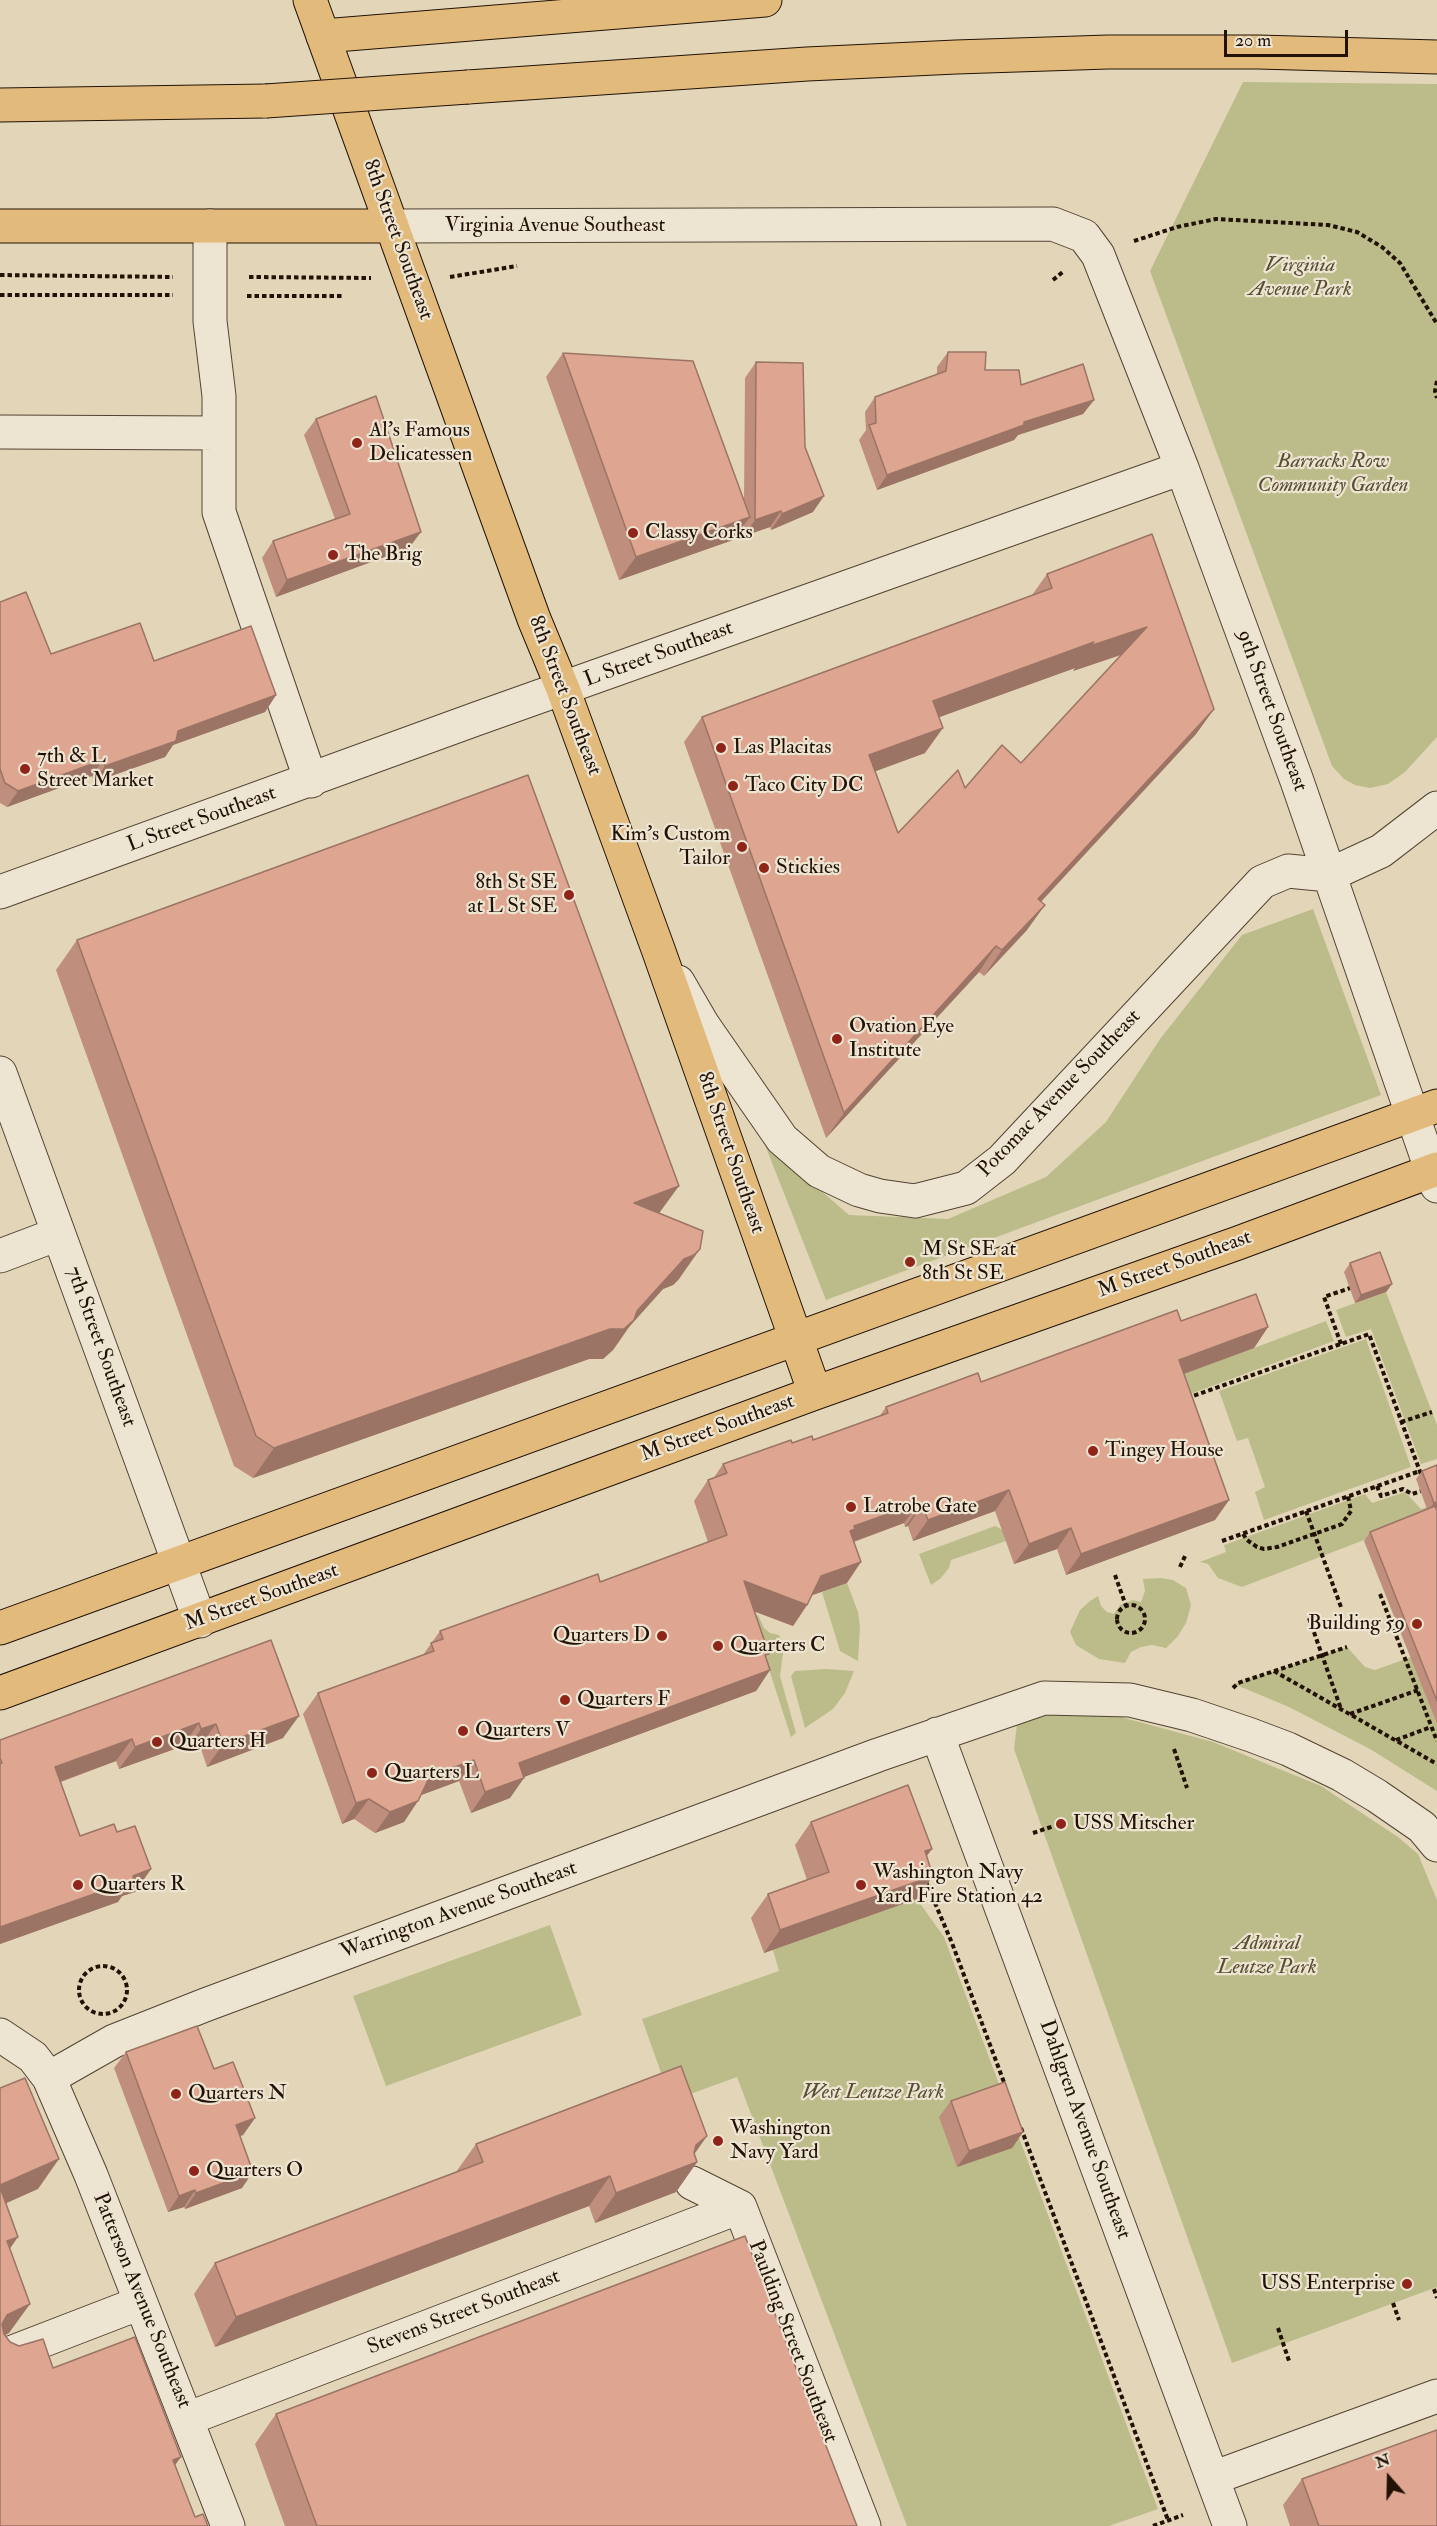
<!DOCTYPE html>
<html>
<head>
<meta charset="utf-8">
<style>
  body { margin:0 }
  #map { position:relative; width:1437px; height:2526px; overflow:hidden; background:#e3d6b8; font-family:"IM FELL Double Pica",serif }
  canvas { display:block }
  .north { position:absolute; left:1359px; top:2448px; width:60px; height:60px; -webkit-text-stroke:4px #ede4d1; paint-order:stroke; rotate:340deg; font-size:16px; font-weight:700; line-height:24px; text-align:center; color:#221206 }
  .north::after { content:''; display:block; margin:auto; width:21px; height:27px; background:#221206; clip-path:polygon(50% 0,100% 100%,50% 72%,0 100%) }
  .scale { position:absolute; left:1224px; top:30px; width:124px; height:27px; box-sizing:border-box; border:3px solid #221206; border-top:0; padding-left:8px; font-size:18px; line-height:21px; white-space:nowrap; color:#221206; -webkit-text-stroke:4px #ede4d1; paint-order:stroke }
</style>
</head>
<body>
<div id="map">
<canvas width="1437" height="2526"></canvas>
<div class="north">N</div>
<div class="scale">20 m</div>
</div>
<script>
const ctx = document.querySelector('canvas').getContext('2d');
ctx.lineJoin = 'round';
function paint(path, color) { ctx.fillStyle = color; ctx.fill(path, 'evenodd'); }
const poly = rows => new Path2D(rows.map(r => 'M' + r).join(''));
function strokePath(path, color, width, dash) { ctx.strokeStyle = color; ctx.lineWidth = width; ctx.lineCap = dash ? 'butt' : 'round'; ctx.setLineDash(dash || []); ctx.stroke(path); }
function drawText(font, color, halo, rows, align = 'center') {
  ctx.font = font + ' "IM FELL Double Pica",serif'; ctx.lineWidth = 4.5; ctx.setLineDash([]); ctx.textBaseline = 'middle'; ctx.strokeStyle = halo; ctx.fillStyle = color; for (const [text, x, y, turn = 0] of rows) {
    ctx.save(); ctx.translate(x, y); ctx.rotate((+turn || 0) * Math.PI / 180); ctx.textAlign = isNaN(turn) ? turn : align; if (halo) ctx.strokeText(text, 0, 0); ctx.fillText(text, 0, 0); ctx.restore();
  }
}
const green = poly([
  [1243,82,1437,84,1437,737,1405,772,1388,784,1370,788,1355,785,1344,779,1332,766,1150,271],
  [1313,909,1381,1095,826,1300,763,1140,849,1215,948,1219,1046,1177,1106,1122,1160,1039,1242,935],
  [1386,1292,1437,1425,1437,1459,1421,1464,1371,1329,1346,1337,1336,1310],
  [1326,1321,1334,1341,1171,1401,1161,1372,1254,1348],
  [1366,1339,1411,1467,1264,1520,1255,1492,1265,1487,1248,1438,1237,1441,1219,1391],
  [1405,1492,1421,1509,1427,1507,1429,1515,1242,1587,1218,1578,1208,1564,1200,1562,1226,1552,1224,1545,1365,1494,1372,1503],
  [995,1526,1003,1530,1006,1541,951,1560,949,1568,941,1578,931,1585,919,1554],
  [1161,1578,1173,1580,1186,1588,1191,1605,1186,1623,1178,1636,1166,1648,1152,1645,1141,1647,1131,1652,1125,1663,1099,1659,1076,1645,1070,1632,1080,1610,1090,1601,1098,1596,1101,1606,1107,1612,1114,1614,1120,1605,1133,1600,1141,1602,1145,1591,1143,1579],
  [847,1583,858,1612,860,1626,858,1661,840,1651,822,1592],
  [758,1615,764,1628,770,1633,779,1635,784,1646,780,1676,796,1733,791,1737,752,1617],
  [1347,1647,1365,1667,1375,1670,1411,1657,1437,1724,1437,1791,1370,1749,1289,1707,1234,1684],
  [826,1669,854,1671,845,1693,833,1709,805,1728,791,1676,795,1671],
  [1106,1713,1213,1742,1321,1786,1398,1837,1418,1854,1437,1900,1437,2287,1232,2363,1014,1749,1017,1724,1042,1716],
  [917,1899,944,1937,1158,2509,1109,2526,907,2526,737,2077,671,2101,642,2019,779,1971,773,1950],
  [550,1925,582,2015,386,2086,353,1996]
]);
const path = poly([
  [1134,241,1177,227,1216,219,1328,225,1357,232,1382,247,1400,263,1437,324],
  [0,275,173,277],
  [249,277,371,278],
  [450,277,517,266],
  [1053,280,1064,271],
  [0,295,173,295],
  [247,296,343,296],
  [1437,381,1435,391,1437,398],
  [1341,1344,1324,1297,1350,1288],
  [1187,1398,1369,1334,1422,1477],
  [1401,1422,1432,1412],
  [1377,1486,1381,1496,1403,1489,1412,1494,1421,1491],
  [1306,1511,1341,1607],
  [1243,1534,1247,1540,1257,1547,1264,1549,1277,1547,1342,1524,1351,1511,1348,1496],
  [1222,1541,1420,1471],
  [1180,1567,1186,1554],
  [1115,1575,1126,1606],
  [1380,1594,1437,1741],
  '1117 1619a14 14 0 1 1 28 0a14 14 0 1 1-28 0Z',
  [1309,1618,1341,1709],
  [1274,1671,1437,1764],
  [1233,1688,1238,1683,1347,1647],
  [1350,1714,1418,1690],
  [1396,1740,1431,1727],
  [1174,1749,1187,1788],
  [1033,1833,1054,1826],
  [926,1882,952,1943,1005,2085],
  '79 1990a24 24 0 1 1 48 0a24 24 0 1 1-48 0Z',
  [1021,2128,1168,2520],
  [1434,2289,1437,2298],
  [1393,2303,1399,2320],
  [1278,2328,1289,2361],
  [1153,2526,1183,2515]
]);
const minor = poly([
  [210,226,210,321,219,396,219,512,311,781],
  [392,226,1053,224,1084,236,1098,255,1182,468,1297,781,1437,1186],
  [0,432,219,433],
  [0,892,476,719,1182,468],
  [678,982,703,1025,782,1139,819,1171,859,1190,880,1196,915,1201,966,1188,1002,1160,1262,882,1288,871,1329,875,1381,851,1437,808],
  [0,1073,200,1621],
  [0,1256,58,1234],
  [937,1734,1230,2526],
  [0,2035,33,2057,49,2078,91,2175,228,2526],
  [49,2078,114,2041,205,2005,878,1755,1044,1698,1130,1700,1192,1715,1251,1735,1288,1749,1342,1775,1377,1796,1422,1827,1437,1845],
  [692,2183,740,2207,864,2526],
  [0,2357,140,2303],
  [187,2419,740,2207],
  [1213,2478,1437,2396]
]);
const major = poly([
  [310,0,534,619,563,689,658,949,815,1393],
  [0,226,392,226],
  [0,1628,1437,1106],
  [0,1693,815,1393,1238,1243,1437,1169]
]);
const highway = poly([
  [323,36,765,0],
  [468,87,807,64,956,57,1108,52,1258,52,1437,57],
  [0,105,266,101]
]);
const highwayBridge = poly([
  [266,101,468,87]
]);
const wall = poly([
  [948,352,985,370,1021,385,1094,400,1083,414,1018,435,1014,440,877,490,859,440,866,430,865,412,875,397,937,375,937,367],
  [563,353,744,501,745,378,756,362,805,447,813,512,771,530,770,527,744,536,744,525,733,540,619,580,546,377],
  [316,419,409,548,276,597,262,558,273,541,335,519,304,435],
  [1047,574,1214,709,1196,734,1041,902,1027,930,984,976,979,972,826,1138,684,742,702,717,1032,595],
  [1121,655,1021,763,965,788,898,833,875,771,925,753,939,717,1075,668,1073,671],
  [0,602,51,654,154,661,276,695,265,712,173,745,165,757,94,782,92,776,7,807,0,803],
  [77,940,660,1213,679,1279,673,1285,663,1289,629,1327,613,1350,603,1359,589,1359,253,1478,234,1466,56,970],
  [1350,1263,1392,1284,1386,1292,1355,1303,1344,1272],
  [1181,1321,1268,1327,1254,1348,1184,1374,1229,1500,1215,1520,1066,1575,1057,1549,1014,1564,995,1511,913,1541,908,1526,905,1527,904,1523,854,1542,847,1583,812,1595,807,1605,793,1626,754,1611,770,1670,756,1691,524,1777,510,1798,471,1813,459,1781,421,1795,404,1822,375,1833,354,1819,342,1824,303,1714,318,1693,423,1655,440,1631,600,1582,708,1542,694,1501,708,1480,713,1479,723,1464,792,1443,813,1440,879,1417,886,1407,981,1382],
  [1422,1471,1437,1511,1437,1724,1364,1541,1370,1532,1427,1509,1416,1479],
  [271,1640,283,1738,207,1767,200,1746,185,1752,183,1746,119,1769,116,1761,61,1782,80,1836,117,1832,151,1869,135,1892,122,1896,118,1902,0,1944,0,1740],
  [811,1822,927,1856,917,1899,764,1953,751,1918,768,1894,807,1880,795,1845],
  [126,2052,214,2069,255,2118,243,2135,240,2136,242,2188,185,2209,184,2207,168,2212,114,2068],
  [951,2101,1023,2132,1012,2148,957,2167,939,2117],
  [476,2144,697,2162,676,2192,595,2223,589,2206,215,2347,194,2294,215,2263,456,2172],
  [276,2414,857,2526,285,2526,255,2444],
  [1302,2479,1437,2526,1290,2526,1283,2505]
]);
const shadedWall = poly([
  [1094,400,1083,414,1018,435,1014,440,877,490,887,475,1024,422],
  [824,496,813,512,771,530,782,514],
  [781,511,770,527,744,536,755,520],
  [750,517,733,540,619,580,636,557],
  [421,532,409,548,276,597,287,580],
  [1147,627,1129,652,1073,671,1075,668,915,726,933,701,1094,642],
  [276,695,265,712,173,745,165,757,94,782,105,766,178,731],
  [1214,709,1196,734,1020,924,1038,899],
  [943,728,925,753,852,780,869,755],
  [103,760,92,776,7,807,18,791],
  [1045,905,1027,930,984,976,1002,950],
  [996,946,979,972,826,1138,844,1113],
  [679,1186,657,1216,634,1203],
  [700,1249,679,1279,673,1285,663,1289,629,1327,613,1350,603,1359,589,1359,253,1478,274,1448,637,1311,684,1259],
  [1392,1284,1386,1292,1355,1303,1361,1295],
  [1268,1327,1254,1348,1164,1381,1179,1360],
  [1009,1490,995,1511,913,1541,928,1520],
  [1229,1500,1215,1520,1066,1575,1081,1554],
  [1437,1502,1437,1508,1428,1511,1434,1503],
  [919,1503,904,1523,844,1545,850,1531,854,1526],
  [922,1505,908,1526,905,1527,920,1506],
  [1071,1528,1057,1549,1014,1564,1029,1544],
  [861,1562,847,1583,807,1597,821,1576],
  [744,1581,807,1605,793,1626,729,1602],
  [770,1670,756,1691,505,1784,519,1763],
  [299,1716,283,1738,207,1767,223,1744],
  [199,1723,183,1746,119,1769,135,1747],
  [216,1724,200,1746,185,1752,201,1729],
  [132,1739,116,1761,40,1789,55,1767],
  [474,1760,459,1781,416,1797,430,1776],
  [524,1778,510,1798,471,1813,485,1792],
  [369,1799,354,1819,342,1824,356,1803],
  [418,1801,404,1822,375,1833,390,1812],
  [932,1849,915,1872,925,1851],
  [151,1869,135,1892,122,1896,118,1902,0,1944,0,1927],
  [933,1876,917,1899,764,1953,780,1930],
  [255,2118,243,2135,224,2142,236,2125],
  [1023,2132,1012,2148,957,2167,969,2151],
  [707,2136,686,2166,697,2162,676,2192,595,2223,616,2193,696,2145],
  [59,2159,38,2189,0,2206,0,2185],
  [253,2172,242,2188,185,2209,196,2193],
  [610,2176,589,2206,215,2347,236,2317],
  [195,2190,184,2207,168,2212,179,2196],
  [18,2237,0,2263,7,2241],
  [30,2304,9,2333,0,2338,0,2325,7,2315],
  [181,2457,160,2486,173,2460]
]);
const building = poly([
  [948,352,986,352,985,370,1019,370,1021,385,1083,364,1094,400,1024,422,1024,425,887,475,869,425,876,423,875,397,946,371,948,352],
  [563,353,693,361,750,517,636,557,563,353],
  [756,362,803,363,805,447,824,496,782,514,781,511,755,520,756,362],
  [376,396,421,532,287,580,273,541,350,514,316,419,376,396],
  [1152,534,1214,709,1038,899,1045,905,1002,950,996,946,844,1113,702,717,1052,588,1047,574,1152,534],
  [1147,627,1021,763,1002,745,965,788,958,770,898,833,869,755,943,728,933,701,1094,642,1090,646,1147,627],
  [26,592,51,654,140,623,154,661,251,626,276,695,178,731,176,741,105,766,103,760,18,791,5,783,0,769,0,602,26,592],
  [528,775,679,1186,634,1203,703,1231,700,1249,694,1255,684,1259,637,1311,634,1320,624,1329,610,1329,274,1448,256,1436,77,940,528,775],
  [1380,1252,1392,1284,1361,1295,1350,1263,1380,1252],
  [1256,1294,1268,1327,1179,1360,1229,1500,1081,1554,1071,1528,1029,1544,1009,1490,928,1520,922,1505,920,1506,919,1503,854,1526,855,1529,850,1531,861,1562,821,1576,807,1605,744,1581,769,1654,765,1655,770,1670,519,1763,524,1778,485,1792,474,1760,430,1776,418,1801,390,1812,369,1799,356,1803,318,1693,434,1651,431,1643,443,1639,440,1631,598,1574,600,1582,727,1535,708,1480,727,1473,723,1464,791,1440,792,1443,812,1436,813,1440,888,1413,886,1407,978,1373,981,1382,1177,1310,1181,1321,1256,1294],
  [1437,1465,1437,1502,1434,1503,1422,1471,1437,1465],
  [1435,1506,1437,1511,1437,1701,1370,1532,1435,1506],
  [271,1640,299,1716,223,1744,216,1724,201,1729,199,1723,135,1747,132,1739,55,1767,80,1836,114,1824,117,1832,135,1826,151,1869,133,1876,134,1880,0,1927,0,1763,2,1763,0,1758,0,1740,271,1640],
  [908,1785,932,1849,925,1851,933,1876,780,1930,768,1894,829,1872,811,1822,908,1785],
  [197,2026,214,2069,233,2062,243,2087,255,2118,236,2125,253,2172,196,2193,195,2190,179,2196,126,2052,197,2026],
  [681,2066,707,2136,696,2145,694,2153,697,2162,616,2193,610,2176,236,2317,215,2263,483,2162,476,2144,681,2066],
  [25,2078,59,2159,0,2185,0,2088,25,2078],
  [1005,2082,1023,2132,969,2151,951,2101,1005,2082],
  [0,2187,18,2237,7,2241,30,2304,7,2315,2,2324,4,2334,10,2342,19,2346,43,2339,53,2368,135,2337,181,2457,173,2460,195,2517,203,2514,208,2526,0,2526,0,2187],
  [745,2236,857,2526,317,2526,276,2414,745,2236],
  [1437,2430,1437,2526,1319,2526,1302,2479,1437,2430]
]);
const markers = [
  [357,443,6,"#8f2418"],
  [633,533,6,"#8f2418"],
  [333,555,6,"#8f2418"],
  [721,748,6,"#8f2418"],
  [25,769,6,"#8f2418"],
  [733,786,6,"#8f2418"],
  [742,847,6,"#8f2418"],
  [764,868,6,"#8f2418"],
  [569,895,6,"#8f2418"],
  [837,1039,6,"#8f2418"],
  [910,1262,6,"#8f2418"],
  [1093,1451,6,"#8f2418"],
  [851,1507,6,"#8f2418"],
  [1417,1624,6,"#8f2418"],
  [662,1636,6,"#8f2418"],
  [718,1646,6,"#8f2418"],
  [565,1700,6,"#8f2418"],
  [463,1731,6,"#8f2418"],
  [157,1742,6,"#8f2418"],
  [372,1773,6,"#8f2418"],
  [1061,1824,6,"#8f2418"],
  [78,1885,6,"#8f2418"],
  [861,1885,6,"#8f2418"],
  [176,2094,6,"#8f2418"],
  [718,2141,6,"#8f2418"],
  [194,2171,6,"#8f2418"],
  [1407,2284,6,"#8f2418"]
];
const streetNames = [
  ["Virginia Avenue Southeast",555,226],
  ["8th Street Southeast",397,240,70],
  ["L Street Southeast",659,655,-20],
  ["8th Street Southeast",564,696,69],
  ["9th Street Southeast",1271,711,70],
  ["L Street Southeast",202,820,-20],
  ["Potomac Avenue Southeast",1060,1094,-46],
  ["8th Street Southeast",730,1153,71],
  ["M Street Southeast",1175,1265,-20],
  ["7th Street Southeast",100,1347,70],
  ["M Street Southeast",718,1429,-20],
  ["M Street Southeast",262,1598,-20],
  ["Warrington Avenue Southeast",459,1911,-20],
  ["Dahlgren Avenue Southeast",1084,2130,70],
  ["Patterson Avenue Southeast",141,2301,68],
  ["Stevens Street Southeast",464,2313,-21],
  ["Paulding Street Southeast",792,2342,69]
];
const parkNames = [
  ["Virginia",1300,266],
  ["Avenue Park",1300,290],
  ["Barracks Row",1333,462],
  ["Community Garden",1333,486],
  ["Admiral",1267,1944],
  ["Leutze Park",1267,1968],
  ["West Leutze Park",873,2093]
];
const poiNames = [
  ["Al’s Famous",369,431],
  ["Delicatessen",369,455],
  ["Classy Corks",645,533],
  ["The Brig",345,555],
  ["Las Placitas",733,748],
  ["7th & L",37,757],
  ["Street Market",37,781],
  ["Taco City DC",745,786],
  ["Kim's Custom",730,835,"right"],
  ["Tailor",730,859,"right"],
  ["Stickies",776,868],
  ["8th St SE",557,883,"right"],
  ["at L St SE",557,907,"right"],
  ["Ovation Eye",849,1027],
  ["Institute",849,1051],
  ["M St SE at",922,1250],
  ["8th St SE",922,1274],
  ["Tingey House",1105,1451],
  ["Latrobe Gate",863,1507],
  ["Building 59",1405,1624,"right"],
  ["Quarters D",650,1636,"right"],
  ["Quarters C",730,1646],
  ["Quarters F",577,1700],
  ["Quarters V",475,1731],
  ["Quarters H",169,1742],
  ["Quarters L",384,1773],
  ["USS Mitscher",1073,1824],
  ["Washington Navy",873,1873],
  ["Yard Fire Station 42",873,1897],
  ["Quarters R",90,1885],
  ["Quarters N",188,2094],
  ["Washington",730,2129],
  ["Navy Yard",730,2153],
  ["Quarters O",206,2171],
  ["USS Enterprise",1395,2284,"right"]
];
paint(green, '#bbbc8a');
strokePath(minor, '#524332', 35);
strokePath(major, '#221206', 35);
strokePath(highway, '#221206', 35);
strokePath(path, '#221206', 4, [4.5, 3]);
strokePath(minor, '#ede4d1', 33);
strokePath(major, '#e2bb7c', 33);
strokePath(highway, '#e2bb7c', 33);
strokePath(highwayBridge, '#221206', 35, []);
strokePath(highwayBridge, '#e2bb7c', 33);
paint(wall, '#bf8e7c');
paint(shadedWall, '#9b7465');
paint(building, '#dea590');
strokePath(building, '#9b7465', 1.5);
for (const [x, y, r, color] of markers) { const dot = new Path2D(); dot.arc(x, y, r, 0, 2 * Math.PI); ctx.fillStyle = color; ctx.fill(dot); strokePath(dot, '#ede4d1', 2); }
drawText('21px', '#221206', '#ede4d1', streetNames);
drawText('italic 21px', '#584e34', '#ede4d1', parkNames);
drawText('21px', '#221206', '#ede4d1', poiNames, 'left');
</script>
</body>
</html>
